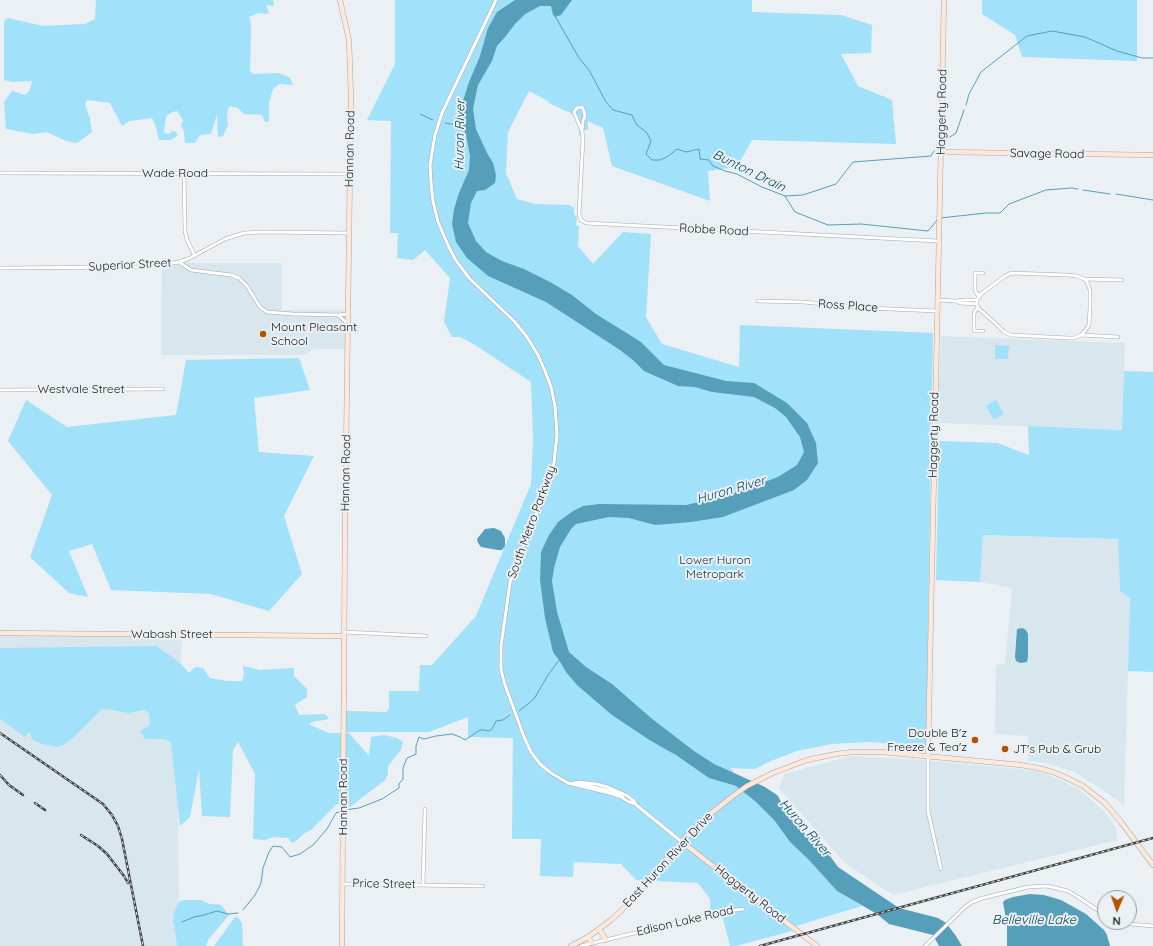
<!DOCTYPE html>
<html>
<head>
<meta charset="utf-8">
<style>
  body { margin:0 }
  #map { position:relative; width:1153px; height:946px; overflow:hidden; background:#eaf0f3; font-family:Quicksand,sans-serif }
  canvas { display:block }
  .north { position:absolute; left:1097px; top:890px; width:40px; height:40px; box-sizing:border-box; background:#eaf0f3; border:1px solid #969b9d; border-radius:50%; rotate:182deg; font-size:11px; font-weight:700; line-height:16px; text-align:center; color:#191b1c }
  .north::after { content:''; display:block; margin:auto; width:14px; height:18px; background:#b15300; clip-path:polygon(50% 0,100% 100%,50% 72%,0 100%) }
</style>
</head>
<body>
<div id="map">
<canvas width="1153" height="946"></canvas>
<div class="north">N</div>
</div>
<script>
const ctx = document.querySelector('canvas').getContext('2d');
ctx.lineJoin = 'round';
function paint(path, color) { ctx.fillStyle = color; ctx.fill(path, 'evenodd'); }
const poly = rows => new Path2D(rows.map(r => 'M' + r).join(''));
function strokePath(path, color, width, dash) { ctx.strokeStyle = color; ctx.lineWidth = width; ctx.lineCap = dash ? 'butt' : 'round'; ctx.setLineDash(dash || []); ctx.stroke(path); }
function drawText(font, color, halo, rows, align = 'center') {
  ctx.font = font + ' Quicksand,sans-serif'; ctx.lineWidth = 4; ctx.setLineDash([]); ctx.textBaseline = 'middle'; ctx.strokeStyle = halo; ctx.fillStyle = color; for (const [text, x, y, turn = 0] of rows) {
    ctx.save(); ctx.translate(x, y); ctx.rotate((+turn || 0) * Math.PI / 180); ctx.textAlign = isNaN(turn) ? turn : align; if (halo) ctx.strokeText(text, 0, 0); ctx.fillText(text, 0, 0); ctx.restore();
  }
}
const built = poly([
  [187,263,282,263,282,310,345,310,345,349,315,349,302,355,161,355,162,267],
  [941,336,1125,343,1122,430,937,423],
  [983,535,1118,539,1120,590,1130,598,1124,805,1100,788,1074,772,1046,763,1028,761,1028,736,995,734,996,665,1005,664,1012,588,980,582],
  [0,636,182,636,178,824,179,946,0,946],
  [851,756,922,760,1018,769,1034,771,1046,774,1056,778,1080,790,1105,812,1116,829,1117,840,893,895,844,862,779,788,784,774]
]);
const green = poly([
  [96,0,273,0,274,6,266,5,269,13,266,14,259,13,249,17,251,24,251,37,250,72,254,74,279,73,290,78,293,85,279,84,273,89,269,103,269,121,265,122,262,115,244,114,238,108,230,106,227,112,228,125,223,136,218,137,217,114,211,134,200,135,195,143,185,143,184,131,181,126,183,120,177,111,173,112,167,115,165,122,164,133,169,134,173,131,176,132,178,135,171,140,159,140,155,124,152,118,129,121,122,126,110,103,87,100,85,104,90,119,92,132,77,143,66,141,47,132,33,134,6,129,4,102,12,91,25,95,29,91,32,81,12,82,4,80,4,21,8,18,43,26,85,24,95,19],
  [395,0,752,0,752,12,841,15,872,25,871,53,841,54,858,86,882,96,885,96,885,97,892,100,896,144,752,140,737,167,708,171,710,201,612,166,603,128,588,121,588,130,584,130,584,135,579,135,579,117,549,103,548,101,529,91,508,132,506,173,517,199,535,204,570,205,571,207,574,207,574,215,577,216,576,225,579,226,578,246,593,264,623,232,651,234,646,317,662,344,739,367,740,325,933,333,926,746,869,742,832,744,797,751,771,761,755,769,730,768,734,772,722,782,736,786,756,802,774,820,790,842,809,860,837,891,862,906,789,928,792,931,736,946,730,946,721,911,710,913,710,899,698,883,636,880,621,864,574,862,573,877,540,876,541,839,512,839,513,738,468,737,468,717,429,732,346,732,346,711,386,712,389,709,389,691,419,691,420,665,432,665,476,616,531,484,533,437,531,382,472,343,460,337,452,337,444,322,450,278,425,250,413,260,397,258,398,233,390,233,391,121,367,120,395,64],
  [982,0,1137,0,1137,61,1022,57,1015,35,982,14],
  [995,345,1009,346,1008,359,995,359],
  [299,358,310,390,254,398,259,452,314,456,284,516,302,574,269,611,211,594,111,590,92,544,69,551,88,597,69,593,30,557,52,495,8,441,26,400,67,427,176,415,186,360],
  [1124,371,1153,372,1153,672,1128,671,1130,598,1120,591,1118,539,983,535,980,582,936,580,939,441,997,443,1029,455,1028,426,1122,430],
  [996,400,1004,414,994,420,986,406],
  [156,646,172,657,183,666,189,673,195,667,203,668,210,678,227,681,242,681,244,675,243,666,260,670,294,668,294,676,307,689,307,697,295,705,299,715,325,714,329,719,312,722,309,724,328,733,349,733,369,756,371,737,384,735,397,738,403,742,401,750,388,766,388,774,385,780,350,807,337,804,311,830,305,833,297,840,292,843,288,838,274,837,265,840,253,839,255,774,238,742,233,750,230,817,202,816,199,769,190,817,180,826,171,742,165,739,145,739,140,731,150,725,149,713,144,710,128,713,113,710,102,709,75,736,64,745,56,747,42,744,33,740,29,732,25,737,0,719,0,648],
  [182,900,201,900,209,904,216,904,221,905,229,915,208,940,206,946,177,946,176,937,173,921,174,913,178,903],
  [235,917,238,917,242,923,243,946,214,946]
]);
const water = poly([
  [515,0,572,0,561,15,555,17,553,15,551,6,540,6,525,14,515,24,505,37,497,46,492,61,478,85,473,109,476,129,487,153,493,163,496,175,495,183,485,190,477,191,471,203,468,223,476,241,486,252,502,261,524,269,550,282,572,295,596,314,641,342,664,365,726,381,754,383,787,403,807,423,816,443,818,463,807,480,794,490,723,517,691,522,655,525,629,518,609,517,576,524,571,529,560,547,554,568,552,581,557,612,569,652,586,667,612,684,651,718,694,751,714,764,765,787,774,793,778,796,787,814,798,826,813,842,830,856,838,867,899,908,938,918,943,921,946,923,956,936,962,946,939,946,933,935,889,924,877,914,837,891,809,860,790,842,774,820,756,802,736,786,709,778,676,755,651,741,612,715,577,685,566,672,559,660,553,652,545,618,540,580,541,552,549,535,558,522,573,511,583,506,599,504,686,505,726,496,778,477,797,465,804,452,800,437,786,417,775,408,754,397,712,392,695,387,678,386,644,371,634,361,620,350,546,302,488,276,467,258,456,242,452,224,454,209,459,193,469,170,470,156,466,135,462,126,464,121,462,104,469,82,480,56,488,28,497,12],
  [494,528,501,531,505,538,505,546,502,550,498,550,481,547,478,543,477,539,485,529],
  [1022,628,1026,630,1028,634,1028,657,1027,662,1020,663,1016,661,1015,657,1017,629],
  [1030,894,1044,895,1061,900,1086,914,1104,930,1107,935,1110,946,1007,946,1007,925,1003,902,1005,900,1013,897]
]);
const stream = poly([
  [555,16,579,58,589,70,606,102,613,110,632,115,636,124,647,133,651,141,646,154,652,160,660,160,667,157,677,149,686,152,699,149,700,159,709,160,713,166,725,171,737,174,762,187,785,196,795,212,828,225,861,224,928,231,938,219],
  [966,105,969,94,981,72,1027,36,1052,31,1085,37,1117,51,1142,58,1153,58],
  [420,114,433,120],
  [445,123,464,126],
  [942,142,956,133,964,110],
  [936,146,940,144],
  [1083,190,1110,194],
  [1116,194,1153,200],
  [785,196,803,195,836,184,853,162,931,156,934,151],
  [940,218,986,213,1000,213,1009,204,1046,190,1072,188,1078,189],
  [519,711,534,699,548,675,560,659],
  [344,810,359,808,382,799,399,788,399,784,403,779,403,768,407,758,416,754,416,746,419,737,424,739,436,736,452,734,460,737,465,740,480,730,484,730,489,731,492,729,496,721,503,720,510,715],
  [243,910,255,895,261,883,263,868,269,852,273,846,282,847,290,857,300,854,313,845,327,829,336,813,341,811],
  [182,922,194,917,204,915,217,911,228,914,238,913]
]);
const street = poly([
  [496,0,442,113,435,135,430,165,431,183,433,201,438,222,448,245,455,259,469,278,514,321,527,337,538,355,545,371,551,387,555,406,557,435,554,463,548,485,511,576,501,646,501,669,504,682,524,737,531,752,540,764,551,773,568,783,613,794,621,797,629,802,636,804],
  [582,131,583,121,585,116,584,111,582,107,577,108,574,112,582,131,583,139,579,214,581,220,586,223,938,241],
  [0,173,349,174],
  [184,173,185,231,187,240,195,256],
  [179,262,191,270,231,275,239,278,247,286,260,307,267,312,293,314,338,315,348,314],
  [0,268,137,267,154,266,179,262,190,258,225,239,244,233,262,232,349,233],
  [979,297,975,290,975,273,983,273],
  [937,300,956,301,964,300,977,300],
  [758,301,803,302,868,308,937,311],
  [956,301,960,303,977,304],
  [977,304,977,300,981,294,1005,276,1011,273,1066,275,1077,276,1084,279,1122,280],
  [977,304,978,308,995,323,1004,332,1011,335,1068,338,1074,338,1081,335,1118,337],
  [978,308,975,311,974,314,974,331,983,331],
  [338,315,348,324],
  [1081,335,1084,332,1089,325,1090,308,1090,290,1087,282,1084,279],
  [0,390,163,389],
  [344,632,426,636],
  [928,756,928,811,941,869],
  [573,783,579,782,596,784,608,787,626,795,634,801,635,804],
  [579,784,611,791,623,797],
  [635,804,682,842],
  [342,884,483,886],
  [423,885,425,809],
  [1123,922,1131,924,1153,926],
  [581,946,721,912,743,909],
  [925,946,965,907,972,902,983,898,1028,887,1047,886,1068,891,1078,897,1105,915]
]);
const secondary = poly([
  [340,0,349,40,351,96,345,526,342,946],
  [941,152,1153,155],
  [0,633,344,636],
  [928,756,944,0],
  [682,842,817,946],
  [600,930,606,940],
  [588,937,592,943],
  [571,946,588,937,611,920,622,910,686,837,705,818,733,796,747,786,773,773,807,760,836,754,853,752,882,752,1021,765,1038,768,1053,772,1065,777,1083,786,1092,793,1106,804,1121,822,1153,865]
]);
const rail = poly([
  [0,733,103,804,112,815,118,826,122,839,143,946],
  [0,775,9,785,23,795],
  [35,803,45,810],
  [81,835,98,846,107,854,124,876,128,883],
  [760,946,1153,838]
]);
const markers = [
  [263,334,4,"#b15300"],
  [975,740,4,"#b15300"],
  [1005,749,4,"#b15300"]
];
const streetNames = [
  ["Haggerty Road",942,112,-89],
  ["Hannan Road",350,149,-89],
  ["Savage Road",1047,154,1],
  ["Wade Road",175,173],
  ["Robbe Road",714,230,3],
  ["Superior Street",130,265,-3],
  ["Ross Place",848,306,4],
  ["Westvale Street",81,389],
  ["Haggerty Road",934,435,-89],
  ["Hannan Road",346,473,-89],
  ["South Metro Parkway",532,522,-70],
  ["Wabash Street",172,634],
  ["Hannan Road",343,797,-90],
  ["East Huron River Drive",668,860,-47],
  ["Price Street",384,884,1],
  ["Haggerty Road",750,894,38],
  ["Edison Lake Road",685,921,-13]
];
const poiNames = [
  ["Mount Pleasant",271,327],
  ["School",271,341],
  ["Double B'z",967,733,"right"],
  ["Freeze & Tea'z",967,747,"right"],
  ["JT's Pub & Grub",1013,749]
];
const parkNames = [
  ["Lower Huron",715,560],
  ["Metropark",715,574]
];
const waterNames = [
  ["Huron River",460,135,-89],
  ["Bunton Drain",749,171,26],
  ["Huron River",731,490,-16],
  ["Huron River",805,828,49],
  ["Belleville Lake",1034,920]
];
paint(built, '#d8e7ed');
paint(green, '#a1e1fa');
paint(water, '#569fba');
strokePath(stream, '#569fba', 1);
strokePath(street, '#a4a9ac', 4);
strokePath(secondary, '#a4a9ac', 5.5);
strokePath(street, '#fff', 3);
strokePath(secondary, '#fee8da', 4.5);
strokePath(rail, '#434647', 2.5);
strokePath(rail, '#eaf0f3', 1, [3]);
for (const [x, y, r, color] of markers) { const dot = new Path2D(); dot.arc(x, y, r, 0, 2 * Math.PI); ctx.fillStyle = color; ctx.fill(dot); strokePath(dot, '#eaf0f3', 1.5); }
drawText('12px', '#191b1c', '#eaf0f3', streetNames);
drawText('12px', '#191b1c', '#eaf0f3', poiNames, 'left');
drawText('12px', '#10333f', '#eaf0f3', parkNames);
drawText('italic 13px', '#08495d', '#eaf0f3', waterNames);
</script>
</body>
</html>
